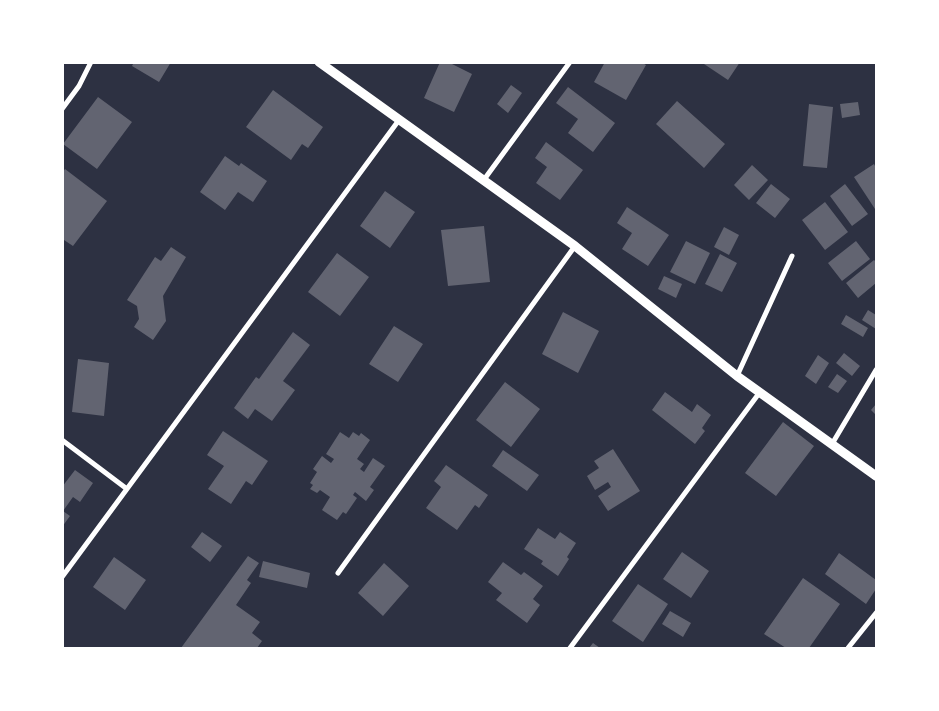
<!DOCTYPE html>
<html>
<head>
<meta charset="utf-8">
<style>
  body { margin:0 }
  #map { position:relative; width:939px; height:711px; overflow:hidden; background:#2d3142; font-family:"Crimson Pro",serif }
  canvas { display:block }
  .frame { position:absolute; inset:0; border:64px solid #fff; pointer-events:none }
</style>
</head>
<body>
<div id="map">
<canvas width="939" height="711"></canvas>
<div class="frame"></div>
</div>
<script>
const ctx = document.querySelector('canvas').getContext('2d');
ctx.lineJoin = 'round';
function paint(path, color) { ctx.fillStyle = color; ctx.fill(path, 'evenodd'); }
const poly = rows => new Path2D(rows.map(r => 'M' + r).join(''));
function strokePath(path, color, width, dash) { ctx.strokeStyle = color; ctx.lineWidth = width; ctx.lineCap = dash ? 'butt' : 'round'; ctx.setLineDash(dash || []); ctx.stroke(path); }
const building = poly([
  [134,62,171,62,159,82,132,66],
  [440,62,448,62,472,74,454,112,424,98],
  [605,62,641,62,646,65,626,100,594,82],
  [701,62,740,62,728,80],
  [511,85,522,93,508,113,497,104],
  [568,87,615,123,593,152,568,133,578,119,556,103],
  [273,90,323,127,308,148,302,144,291,160,246,127],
  [98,97,132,122,97,169,63,144],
  [677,101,725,144,704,168,656,124],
  [858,102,860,115,842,118,840,104],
  [809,104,833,107,827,168,803,166],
  [546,142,583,170,560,200,536,183,547,167,535,158],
  [225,156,239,166,241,163,267,181,253,202,238,192,225,210,200,192],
  [874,164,876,168,876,208,875,209,854,177],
  [752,165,768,180,749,200,734,185],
  [65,169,107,201,73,246,64,240,62,242,62,173],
  [771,184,790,199,775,218,756,203],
  [845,184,868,214,852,226,830,196],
  [385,191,415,212,390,248,360,226],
  [825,202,848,232,825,250,802,220],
  [627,207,669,235,648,266,622,249,632,233,617,223],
  [484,226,490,282,448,286,441,230],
  [724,227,739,235,729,255,714,247],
  [686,241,710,253,695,284,670,272],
  [856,241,870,259,842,281,828,263],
  [171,247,186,257,163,296,166,321,153,340,134,327,139,319,137,306,127,300,155,257,161,261],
  [337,253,369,277,340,316,308,292],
  [720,254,737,263,722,292,705,284],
  [874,260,876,262,876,283,858,298,846,283],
  [664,276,682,284,676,298,658,289],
  [868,310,876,315,876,329,862,320],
  [563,312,599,331,578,373,542,354],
  [846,315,868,328,863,337,841,324],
  [394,326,423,344,398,382,369,364],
  [293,332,310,345,283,381,295,390,272,421,255,409,248,419,234,408,256,377,259,379],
  [844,353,860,366,852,376,836,363],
  [818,355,829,363,816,384,805,376],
  [78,359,109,363,104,416,72,412],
  [837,374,847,381,838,393,828,387],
  [505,382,540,409,511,447,476,420],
  [665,392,692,412,697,404,711,415,702,428,705,431,695,444,652,410],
  [876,404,876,415,871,410],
  [783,422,814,446,776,496,745,473],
  [223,431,268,461,252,485,246,481,231,504,208,489,224,466,207,455],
  [340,432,349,438,353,432,359,436,361,433,370,440,357,459,364,464,360,469,364,472,373,458,385,466,370,487,374,490,366,501,355,492,353,495,357,498,346,514,343,512,337,520,322,510,330,497,320,490,317,493,310,489,313,485,310,483,317,472,313,469,322,456,331,463,334,459,326,454],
  [613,449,640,491,608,511,598,496,611,487,608,482,595,490,587,476,599,468,594,461],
  [503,450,539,475,527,491,492,466],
  [446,465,488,495,479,508,475,505,457,530,426,508,441,487,434,481],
  [75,470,93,483,80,502,73,497,63,511,70,516,62,527,62,487],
  [538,528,555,539,560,532,576,543,567,557,569,559,558,576,541,564,543,561,524,549],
  [202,532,222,546,210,562,191,547],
  [682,552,709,571,691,598,663,579],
  [839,553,876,580,876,589,866,604,825,574],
  [248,556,259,563,247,580,251,583,236,605,260,622,252,633,262,641,257,648,181,648],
  [114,557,146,580,125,610,93,587],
  [263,561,310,573,307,588,259,577],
  [503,562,521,575,524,572,543,586,533,599,540,605,527,623,496,600,502,593,488,582],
  [384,563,409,586,383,616,358,593],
  [803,578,840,604,809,648,786,648,764,634],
  [638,584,668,604,643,642,612,621],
  [670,611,691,623,683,637,662,624],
  [593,643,600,648,589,648]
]);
const minor = poly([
  [62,109,79,86,91,62],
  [483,181,570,62],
  [737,376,792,256],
  [62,440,127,489],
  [832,444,876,370],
  [338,573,575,246],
  [62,577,399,120],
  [570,648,760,392],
  [848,648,876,613]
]);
const tertiary = poly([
  [319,62,575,246,737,376,876,476]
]);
paint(building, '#626471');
strokePath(minor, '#fff', 5);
strokePath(tertiary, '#fff', 9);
</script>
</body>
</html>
